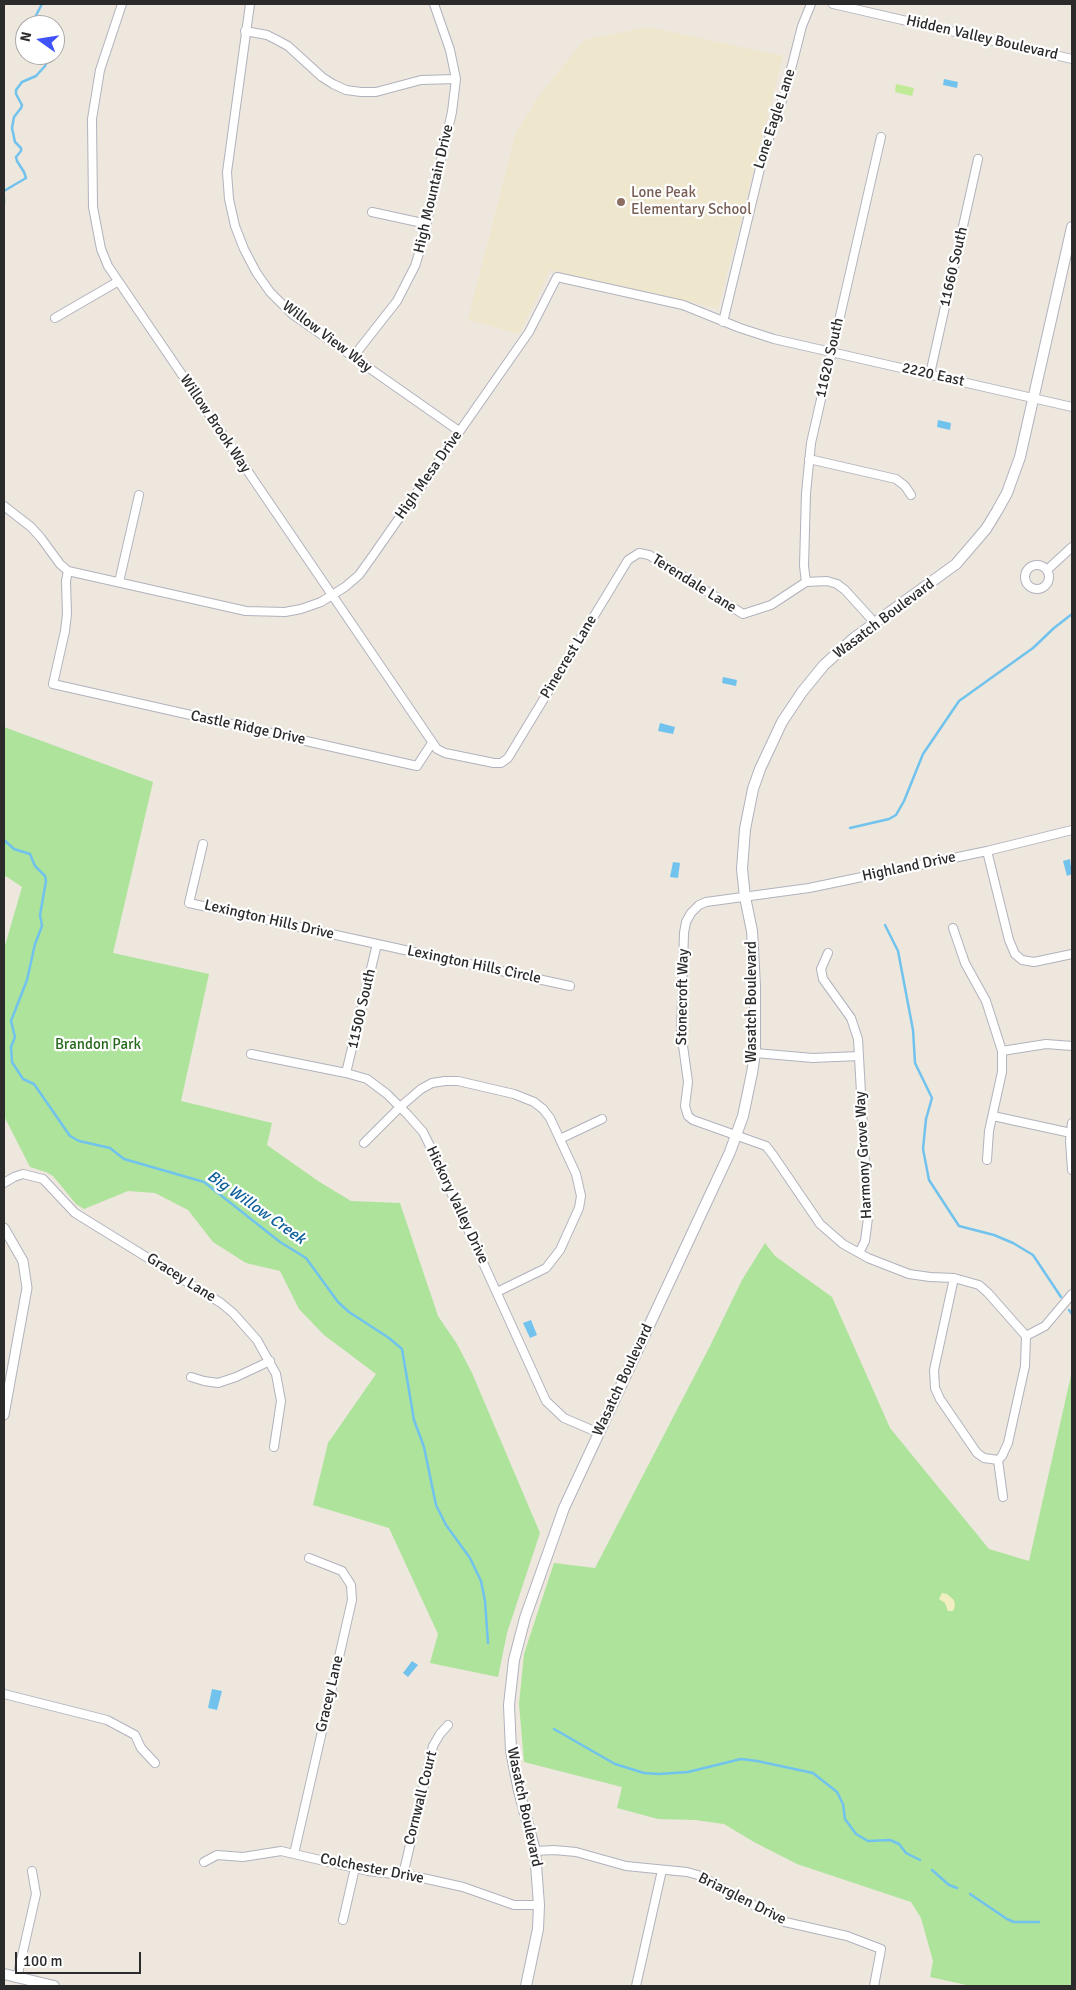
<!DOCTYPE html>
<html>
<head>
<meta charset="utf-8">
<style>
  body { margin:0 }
  #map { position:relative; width:1076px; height:1990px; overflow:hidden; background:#ede7dd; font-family:Signika,sans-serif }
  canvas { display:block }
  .frame { position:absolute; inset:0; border:5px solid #2b2b2b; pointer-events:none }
  .north { position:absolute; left:15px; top:15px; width:50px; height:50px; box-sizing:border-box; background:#fff; border:1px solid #aaa; border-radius:50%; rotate:283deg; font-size:14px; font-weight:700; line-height:20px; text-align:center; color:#2b2b2b }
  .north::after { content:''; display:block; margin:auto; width:18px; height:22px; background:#3f53f8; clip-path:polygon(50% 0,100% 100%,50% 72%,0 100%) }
  .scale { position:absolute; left:15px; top:1952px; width:126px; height:22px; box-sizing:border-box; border:2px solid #2b2b2b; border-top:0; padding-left:6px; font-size:15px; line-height:18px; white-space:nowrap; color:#2b2b2b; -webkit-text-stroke:4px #fff; paint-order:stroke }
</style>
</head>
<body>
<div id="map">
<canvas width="1076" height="1990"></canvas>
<div class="frame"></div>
<div class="north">N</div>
<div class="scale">100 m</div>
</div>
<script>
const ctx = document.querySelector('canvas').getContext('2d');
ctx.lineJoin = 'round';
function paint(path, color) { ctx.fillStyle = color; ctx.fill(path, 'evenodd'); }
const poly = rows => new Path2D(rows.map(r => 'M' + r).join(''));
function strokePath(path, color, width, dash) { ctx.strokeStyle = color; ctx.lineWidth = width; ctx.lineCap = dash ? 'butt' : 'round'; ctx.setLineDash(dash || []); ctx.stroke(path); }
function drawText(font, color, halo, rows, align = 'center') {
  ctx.font = font + ' Signika,sans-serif'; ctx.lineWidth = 4.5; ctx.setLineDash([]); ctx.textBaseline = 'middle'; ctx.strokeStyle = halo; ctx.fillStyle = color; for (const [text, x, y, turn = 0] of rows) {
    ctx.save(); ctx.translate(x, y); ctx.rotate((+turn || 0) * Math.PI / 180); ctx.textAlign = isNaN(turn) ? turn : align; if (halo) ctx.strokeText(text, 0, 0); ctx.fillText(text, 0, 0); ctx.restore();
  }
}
const education = poly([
  [648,27,783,56,718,308,550,270,519,334,468,320,515,135,538,97,584,40]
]);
const green = poly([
  [4,727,153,782,113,953,209,974,181,1101,272,1123,267,1145,318,1181,351,1201,400,1203,438,1316,457,1344,472,1373,540,1533,507,1633,498,1677,430,1663,438,1634,389,1528,313,1505,328,1443,376,1374,324,1335,299,1309,280,1271,246,1263,213,1242,188,1210,155,1193,128,1191,84,1209,76,1204,53,1176,46,1172,30,1167,4,1116,4,949,22,887,4,875],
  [765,1243,775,1256,832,1297,890,1428,989,1549,1029,1561,1072,1371,1072,1986,971,1986,930,1977,933,1961,921,1918,911,1902,797,1864,754,1842,724,1824,695,1820,658,1819,617,1808,622,1787,524,1762,519,1704,524,1654,554,1563,595,1568,709,1348,742,1280]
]);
const sand = poly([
  [942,1593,947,1594,954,1600,955,1606,953,1611,948,1611,945,1603,939,1599]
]);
const pitch = poly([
  [896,84,914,88,912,96,895,92]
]);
const water = poly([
  [944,79,958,82,957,88,943,85],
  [938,420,951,423,950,430,937,427],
  [723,677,737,680,736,686,722,683],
  [660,723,675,727,673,734,658,731],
  [1070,859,1072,874,1067,876,1063,861],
  [673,862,680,863,678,878,670,877],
  [531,1320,537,1335,530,1338,523,1323],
  [412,1661,418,1665,408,1677,403,1673],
  [212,1689,222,1691,217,1710,208,1708]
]);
const stream = poly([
  [31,25,42,4],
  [4,191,26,178,24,172,17,161,16,157,21,151,21,148,15,142,12,128,14,117,21,108,22,105,16,94,16,90,22,82,36,76,45,66,47,61,45,55],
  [4,198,4,203],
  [850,828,889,819,896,815,904,801,923,754,959,701,1033,648,1054,628,1072,614],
  [4,840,14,849,30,854,35,866,45,876,46,881,40,915,42,926,35,944,27,980,11,1021,15,1037,11,1047,12,1062,23,1079,34,1084,70,1136,79,1141,110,1148,124,1159,204,1182,280,1242,306,1258,338,1302,349,1312,389,1338,402,1349,414,1420,424,1447,436,1505,446,1525,470,1558,481,1581,485,1601,488,1643],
  [885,925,898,951,913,1030,915,1063,932,1098,926,1119,923,1149,929,1180,959,1226,994,1235,1013,1243,1033,1255,1061,1297],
  [1069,1310,1072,1314],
  [554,1729,615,1764,644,1773,659,1774,688,1772,741,1759,757,1761,813,1773,837,1792,843,1804,845,1819,856,1834,868,1841,890,1840,899,1844,906,1853,920,1860],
  [932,1870,949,1885,957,1888],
  [970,1894,1007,1919,1014,1922,1039,1922]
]);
const minor = poly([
  [122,4,100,70,92,119,93,207,101,249,108,266,437,749,445,753,494,763,501,763,508,758,628,560,639,553,649,555,743,614,771,605,806,582,827,581,837,584,845,590,875,623],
  [250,4,227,172,229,199,235,226,244,249,256,272,270,292,292,314,459,431],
  [833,4,1072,59],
  [245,31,267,35,277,40,288,46,322,77,333,84,346,90,361,92,376,92,421,80,456,79],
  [372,212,427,224],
  [55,318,117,282],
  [723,322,763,156,786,89,802,26,811,4],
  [353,357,397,301,415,266,421,247,452,112,456,79,450,50,434,4],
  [930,374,978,159],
  [809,459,896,479,905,486,911,495],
  [4,506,31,527,41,538,60,564,68,571,246,611,285,612,301,609,321,602,345,587,359,575,374,554,529,332,557,277,683,305,740,328,774,339,1072,407],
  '1025 577a12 12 0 1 1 24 0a12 12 0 1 1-24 0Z',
  [1047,570,1072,547],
  [68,571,66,581,67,614,65,631,53,684,417,766,432,743],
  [119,582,139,495],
  [806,582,804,566,806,493,811,443,881,137],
  [203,844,189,903,570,986],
  [987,851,1009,940,1015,954,1022,960,1034,962,1072,954],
  [953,928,965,963,986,1001,1002,1051,1002,1072,989,1131,987,1160],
  [828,953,821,969,823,979,851,1018,858,1039,868,1218,865,1241,859,1253],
  [1002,1051,1046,1044,1072,1046],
  [755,1053,813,1058,859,1056],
  [251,1054,346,1073,367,1079,387,1094,408,1115,423,1132,429,1144,546,1401,564,1418,599,1433],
  [346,1073,377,944],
  [993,1116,1071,1133],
  [1072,1123,1070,1141,1072,1170],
  [560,1139,602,1119],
  [364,1143,400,1107,421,1089,432,1083,445,1081,458,1081,514,1094,534,1102,543,1109,550,1118,576,1174,581,1196,579,1208,560,1250,546,1268,497,1292],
  [4,1183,14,1177,23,1174,43,1179,75,1213,221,1303,233,1313,257,1340,276,1374,281,1401,274,1447],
  [954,1278,934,1370,935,1388,940,1399,977,1453,984,1458,998,1460],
  [1026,1336,988,1293,979,1285,954,1278,930,1277,909,1274,868,1258,843,1244,820,1224,773,1155,766,1146,693,1120,688,1116,685,1106,688,1082,681,1031,684,933,686,922,691,913,699,905,706,902,809,888,987,851,1072,830],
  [1026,1336,1045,1326,1072,1294],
  [191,1377,204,1381,218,1383,236,1377,270,1361],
  [1003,1497,998,1460,1002,1456,1008,1443,1025,1366,1026,1336],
  [4,1694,107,1720,135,1735,141,1748,155,1763],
  [535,1851,554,1850,576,1852,626,1866,687,1872,698,1875,785,1922,847,1936,881,1949,874,1986],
  [294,1854,352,1600,351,1585,342,1571,309,1558],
  [204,1862,217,1855,243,1857,281,1851,368,1871,418,1877,463,1887,514,1905,539,1905],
  [403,1875,433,1746,440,1734,448,1725],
  [343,1920,355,1868],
  [17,1978,36,1894,32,1871],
  [636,1986,662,1870]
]);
const tertiary = poly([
  [4,1228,23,1261,27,1288,4,1415]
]);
const secondary = poly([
  [4,1974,54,1986],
  [526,1986,538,1929,539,1905,535,1851,519,1791,511,1751,509,1705,514,1660,525,1618,564,1508,730,1152,743,1116,752,1073,755,1053,755,986,752,931,745,897,742,869,745,829,753,789,760,769,782,722,802,692,824,665,854,638,956,564,986,529,997,511,1007,493,1020,457,1072,227]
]);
const markers = [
  [621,202,5,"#8d6e63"]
];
const streetNames = [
  ["Hidden Valley Boulevard",982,38,13],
  ["Lone Eagle Lane",775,119,-72],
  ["High Mountain Drive",434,189,-77],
  ["11660 South",954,267,-77],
  ["Willow View Way",327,337,37],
  ["11620 South",830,358,-77],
  ["2220 East",933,375,13],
  ["Willow Brook Way",215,424,56],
  ["High Mesa Drive",429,475,-55],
  ["Terendale Lane",694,584,32],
  ["Wasatch Boulevard",884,619,-37],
  ["Pinecrest Lane",569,657,-59],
  ["Castle Ridge Drive",248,728,12],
  ["Highland Drive",909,867,-12],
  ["Lexington Hills Drive",269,920,13],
  ["Lexington Hills Circle",474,965,12],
  ["Stonecroft Way",683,997,-89],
  ["Wasatch Boulevard",752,1002,-90],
  ["11500 South",362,1009,-77],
  ["Harmony Grove Way",864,1155,-93],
  ["Hickory Valley Drive",457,1205,65],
  ["Gracey Lane",181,1278,32],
  ["Wasatch Boulevard",623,1380,-65],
  ["Gracey Lane",330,1694,-77],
  ["Cornwall Court",421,1798,-76],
  ["Wasatch Boulevard",524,1807,78],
  ["Colchester Drive",372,1869,11],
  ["Briarglen Drive",742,1899,27]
];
const educationNames = [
  ["Lone Peak",631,193],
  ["Elementary School",631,210]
];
const parkNames = [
  ["Brandon Park",98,1045]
];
const waterNames = [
  ["Big Willow Creek",256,1208,35]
];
paint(education, '#eee6cd');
paint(green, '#ade39a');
paint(sand, '#f1eec1');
paint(pitch, '#c0ea96');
paint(water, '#71c3ee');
strokePath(stream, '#71c3ee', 2.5);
strokePath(minor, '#b1b2be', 10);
strokePath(tertiary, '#b1b2be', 11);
strokePath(secondary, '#b1b2be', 12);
strokePath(minor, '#fff', 8);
strokePath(tertiary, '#fff', 9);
strokePath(secondary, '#fff', 10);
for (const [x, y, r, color] of markers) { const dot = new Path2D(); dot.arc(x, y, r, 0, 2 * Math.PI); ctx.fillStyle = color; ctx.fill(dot); strokePath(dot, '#fff', 2); }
drawText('15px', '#2b2b2b', '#fff', streetNames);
drawText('15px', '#785e54', '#fff', educationNames, 'left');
drawText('15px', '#25681b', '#fff', parkNames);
drawText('italic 16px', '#0f609b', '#fff', waterNames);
</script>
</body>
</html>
